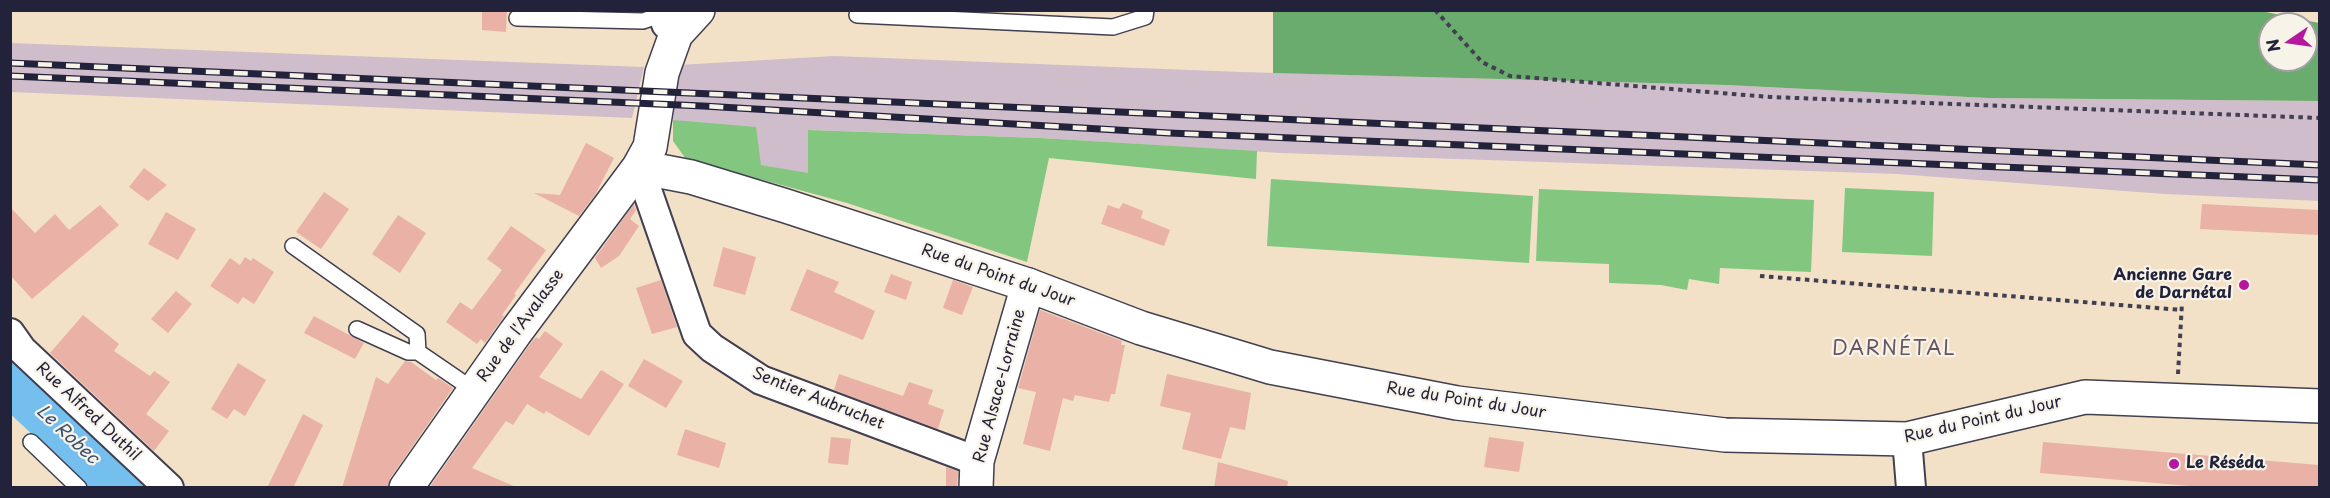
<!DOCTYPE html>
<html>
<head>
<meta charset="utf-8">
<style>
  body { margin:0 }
  #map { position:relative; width:2330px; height:498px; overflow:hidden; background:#f2e1c6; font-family:"Playpen Sans",sans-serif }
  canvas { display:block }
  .frame { position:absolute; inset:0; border:12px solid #22223b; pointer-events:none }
  .north { position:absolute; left:2258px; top:12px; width:60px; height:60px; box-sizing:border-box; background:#f7f3e8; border:2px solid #a29fa3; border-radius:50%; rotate:257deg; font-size:16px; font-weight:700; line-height:24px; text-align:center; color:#22223b }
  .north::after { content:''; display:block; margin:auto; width:21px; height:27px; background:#b5179e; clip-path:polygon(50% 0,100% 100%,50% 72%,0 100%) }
</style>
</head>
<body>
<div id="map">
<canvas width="2330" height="498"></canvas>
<div class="frame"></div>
<div class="north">N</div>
</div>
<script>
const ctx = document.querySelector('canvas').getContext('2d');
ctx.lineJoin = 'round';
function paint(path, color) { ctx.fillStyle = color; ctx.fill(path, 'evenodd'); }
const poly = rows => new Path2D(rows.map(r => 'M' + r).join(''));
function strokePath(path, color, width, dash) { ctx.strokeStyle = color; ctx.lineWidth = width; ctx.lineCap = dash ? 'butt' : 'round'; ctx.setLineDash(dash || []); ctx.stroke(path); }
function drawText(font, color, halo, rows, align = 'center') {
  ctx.font = font + ' "Playpen Sans",sans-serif'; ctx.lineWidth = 4.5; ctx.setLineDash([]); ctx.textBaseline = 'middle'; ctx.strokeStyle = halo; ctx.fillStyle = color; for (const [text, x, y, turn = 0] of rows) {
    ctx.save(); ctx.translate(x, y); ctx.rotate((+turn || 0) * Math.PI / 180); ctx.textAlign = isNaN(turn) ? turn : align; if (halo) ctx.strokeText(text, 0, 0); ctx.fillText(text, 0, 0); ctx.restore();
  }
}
const industrial = poly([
  [11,43,644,67,632,118,11,92],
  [834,56,1241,72,1726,85,1988,98,2319,101,2320,201,2165,194,1897,174,1281,153,1041,138,809,130,808,174,761,165,673,120,678,65]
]);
const green = poly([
  [673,120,756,127,761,165,808,173,808,130,1041,138,1257,151,1256,179,1049,158,1027,262,847,203,686,159,673,141],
  [1271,179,1533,196,1529,263,1267,246],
  [1845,188,1934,192,1932,256,1842,252],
  [1539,189,1814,200,1811,272,1720,268,1719,284,1689,279,1687,290,1661,285,1609,283,1609,264,1536,261]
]);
const forest = poly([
  [1273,10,2261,11,2319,23,2319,101,1988,98,1726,85,1273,73],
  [2270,24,2306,24,2306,60,2270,60]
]);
const river = poly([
  [10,382,123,488]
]);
const building = poly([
  [482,10,507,10,506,32,482,30],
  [586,143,614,158,595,195,579,216,534,193,560,195],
  [144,168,167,185,148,201,129,187],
  [324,192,349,209,321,249,296,232],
  [1123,203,1143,211,1141,218,1170,230,1164,246,1101,224,1108,205,1119,209],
  [634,204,636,210,630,219,639,226,619,256,601,268,595,258],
  [2202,204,2319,210,2319,235,2200,229],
  [100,205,119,225,32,299,10,275,10,207,35,233,55,214,69,230],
  [166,212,196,229,178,260,148,244],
  [398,215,426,233,400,273,372,254],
  [511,226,546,250,514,294,516,295,502,315,504,316,485,343,481,339,477,344,446,322,460,302,472,310,502,270,487,259],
  [723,247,756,257,745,295,713,286],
  [245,257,251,261,253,258,274,272,254,304,243,297,238,304,210,286,230,258,240,265],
  [807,269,839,282,834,292,875,311,863,340,790,310],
  [891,274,912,282,906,300,884,292],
  [661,280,677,327,652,334,636,288],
  [953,280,973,287,962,315,943,308],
  [176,291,192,304,168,333,151,319],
  [1040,310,1122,341,1121,345,1125,345,1115,394,1111,394,1109,402,1075,395,1073,401,1063,398,1050,451,1023,444,1036,392,1018,388],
  [83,315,119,344,114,351,150,376,154,371,170,382,146,414,169,431,154,451,50,353],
  [314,316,364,343,355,359,304,333],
  [545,331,563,344,539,377,581,399,601,370,624,384,589,436,546,411,544,414,527,404,513,425,506,421,472,468,518,488,429,488,530,344,536,337,539,339],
  [644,359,683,381,666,408,628,386],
  [405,361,411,362,436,380,438,378,453,388,391,477,387,488,342,488,376,377,388,384],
  [238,363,266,380,245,416,234,409,227,419,211,409],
  [839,374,903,396,909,382,933,390,928,404,944,410,938,429,834,390],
  [1167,374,1251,393,1245,430,1230,427,1221,459,1182,449,1191,413,1160,406],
  [303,414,323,425,293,488,267,488],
  [685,429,726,443,719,468,677,455],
  [831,437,851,439,848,465,828,463],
  [1489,437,1524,442,1519,472,1484,467],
  [2043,442,2319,465,2319,488,2213,488,2040,473],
  [1218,462,1288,481,1287,488,1214,488],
  [946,467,958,471,957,488,946,488]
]);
const path = poly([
  [1435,10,1482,62,1510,76,1770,97,2320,118],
  [1760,276,2182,310],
  [2178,374,2182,303]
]);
const service = poly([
  [857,15,1113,27,1145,17,1146,10],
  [517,18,643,21,663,14],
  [293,246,417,334,418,352,475,391],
  [357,329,408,352,418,352],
  [31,442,79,488]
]);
const minor = poly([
  [662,10,666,24,676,34],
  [639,167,697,334,712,348,761,380,977,461],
  [10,333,22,350,169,488],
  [1907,439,1911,488]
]);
const tertiary = poly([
  [1028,285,1141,328,1270,367,1457,403,1725,435,1907,439,2085,397,2320,406]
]);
const secondary = poly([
  [639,167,691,177,786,206,1028,285,977,461,976,488],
  [406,488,515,333,639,167,650,147,662,73,676,34,698,10]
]);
const rail = poly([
  [10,63,2320,165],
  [10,76,703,106,1169,133,2320,180]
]);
const markers = [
  [2244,285,6,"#b5179e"],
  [2174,464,6,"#b5179e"]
];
const streetNames = [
  ["Rue du Point du Jour",998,276,19],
  ["Rue de l'Avalasse",521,326,-54],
  ["Rue Alsace-Lorraine",1000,386,-75],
  ["Sentier Aubruchet",818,399,22],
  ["Rue du Point du Jour",1466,401,9],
  ["Rue Alfred Duthil",88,412,43],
  ["Rue du Point du Jour",1983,420,-13]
];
const poiNames = [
  ["Ancienne Gare",2232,276],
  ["de Darnétal",2232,294],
  ["Le Réséda",2186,464,"left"]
];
const waterNames = [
  ["Le Robec",67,435,43]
];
const quarterNames = [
  ["DARNÉTAL",1894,349]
];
paint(industrial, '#d0bdcc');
paint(green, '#83c680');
paint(forest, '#6aab6e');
strokePath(river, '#75bfee', 46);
paint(building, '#eab1a6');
strokePath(service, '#413f50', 18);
strokePath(minor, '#413f50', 32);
strokePath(tertiary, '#413f50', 36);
strokePath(secondary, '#413f50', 36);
strokePath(path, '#413f50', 4, [4.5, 4.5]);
strokePath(service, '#fff', 15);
strokePath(minor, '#fff', 28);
strokePath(tertiary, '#fff', 33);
strokePath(secondary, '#fff', 33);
strokePath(rail, '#22223b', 7);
strokePath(rail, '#f7f3e8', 4.5, [14]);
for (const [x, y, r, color] of markers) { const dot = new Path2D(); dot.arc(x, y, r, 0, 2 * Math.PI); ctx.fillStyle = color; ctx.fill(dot); strokePath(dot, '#f7f3e8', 2); }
drawText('16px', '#22223b', '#f7f3e8', streetNames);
drawText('bold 16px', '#22223b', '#f7f3e8', poiNames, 'right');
drawText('italic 18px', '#3b5171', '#f7f3e8', waterNames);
ctx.letterSpacing = '1.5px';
drawText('20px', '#685460', '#f7f3e8', quarterNames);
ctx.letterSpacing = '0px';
</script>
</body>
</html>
